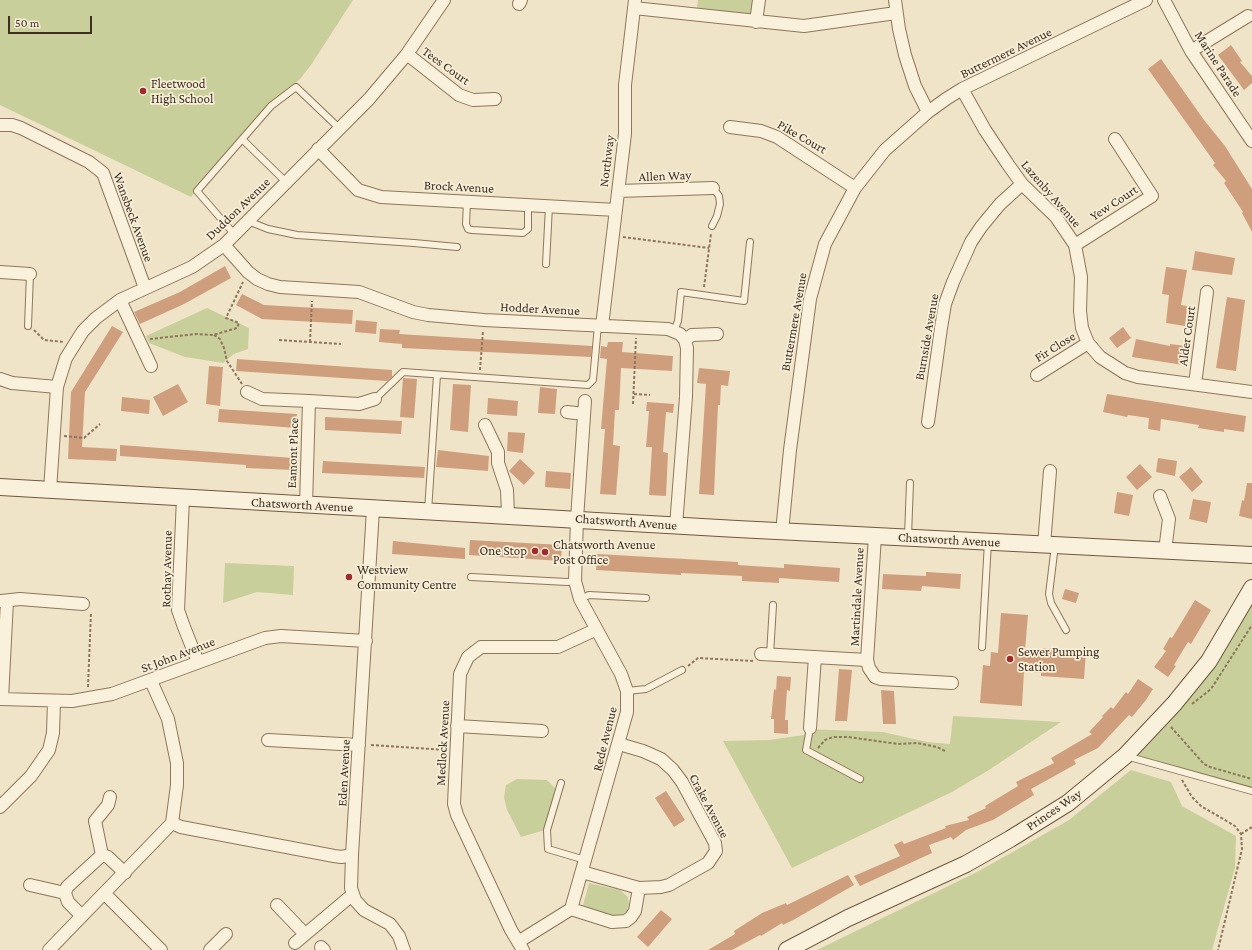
<!DOCTYPE html>
<html>
<head>
<meta charset="utf-8">
<style>
  body { margin:0 }
  #map { position:relative; width:1252px; height:950px; overflow:hidden; background:#f0e4c8; font-family:"Crimson Pro",serif }
  canvas { display:block }
  .scale { position:absolute; left:8px; top:16px; width:84px; height:18px; box-sizing:border-box; border:2px solid #3d2e20; border-top:0; padding-left:5px; font-size:12px; line-height:14px; white-space:nowrap; color:#3d2e20; -webkit-text-stroke:3px #f7eed8; paint-order:stroke }
</style>
</head>
<body>
<div id="map">
<canvas width="1252" height="950"></canvas>
<div class="scale">50 m</div>
</div>
<script>
const ctx = document.querySelector('canvas').getContext('2d');
ctx.lineJoin = 'round';
function paint(path, color) { ctx.fillStyle = color; ctx.fill(path, 'evenodd'); }
const poly = rows => new Path2D(rows.map(r => 'M' + r).join(''));
function strokePath(path, color, width, dash) { ctx.strokeStyle = color; ctx.lineWidth = width; ctx.lineCap = dash ? 'butt' : 'round'; ctx.setLineDash(dash || []); ctx.stroke(path); }
function drawText(font, color, halo, rows, align = 'center') {
  ctx.font = font + ' "Crimson Pro",serif'; ctx.lineWidth = 3.5; ctx.setLineDash([]); ctx.textBaseline = 'middle'; ctx.strokeStyle = halo; ctx.fillStyle = color; for (const [text, x, y, turn = 0] of rows) {
    ctx.save(); ctx.translate(x, y); ctx.rotate((+turn || 0) * Math.PI / 180); ctx.textAlign = isNaN(turn) ? turn : align; if (halo) ctx.strokeText(text, 0, 0); ctx.fillText(text, 0, 0); ctx.restore();
  }
}
const green = poly([
  [0,0,353,0,311,65,300,79,269,104,191,197,0,105],
  [698,0,759,0,756,22,696,15],
  [207,308,249,328,248,349,234,354,223,363,185,357,149,343,146,336],
  [225,563,294,566,293,595,257,592,223,603],
  [1252,588,1252,791,1125,756,1154,726],
  [953,716,1061,722,989,770,952,792,792,868,723,741,769,740,804,735,806,729,883,732,927,742,950,744],
  [1131,770,1171,782,1182,806,1236,836,1235,868,1212,950,817,950,977,872,1018,849,1069,820],
  [517,779,547,780,555,788,556,791,545,830,521,837,507,810,504,797,506,785],
  [589,883,620,890,628,897,629,905,626,912,619,916,614,917,582,909]
]);
const building = poly([
  [1231,45,1242,61,1240,62,1252,76,1252,83,1244,90,1218,55],
  [1161,59,1204,120,1225,146,1252,189,1252,232,1242,213,1243,212,1224,183,1226,181,1213,165,1215,163,1148,69],
  [1195,251,1235,258,1232,275,1192,270],
  [225,266,231,278,184,304,140,324,134,312,180,292],
  [1166,267,1187,270,1181,305,1187,306,1185,326,1166,323,1169,295,1162,294],
  [242,294,264,305,353,310,352,324,262,319,236,305],
  [1227,297,1245,300,1236,371,1216,368],
  [356,320,377,322,376,334,355,332],
  [112,326,123,332,85,392,82,447,117,449,116,461,68,459,71,392],
  [1123,327,1131,338,1117,348,1109,338],
  [380,329,400,330,399,334,592,346,591,357,402,348,402,344,379,342],
  [1136,339,1170,346,1170,344,1186,346,1183,365,1132,357],
  [608,342,623,342,622,352,673,356,672,371,621,368,619,410,615,410,613,445,620,446,616,495,600,494,605,429,601,429,607,359,600,358,601,346,607,347],
  [237,359,392,370,392,377,387,381,236,371],
  [209,366,223,367,220,406,206,404],
  [699,368,730,371,728,386,721,385,720,405,718,405,714,495,699,494,706,384,697,383],
  [403,378,417,379,414,418,400,417],
  [178,384,188,402,163,416,153,397],
  [453,384,471,385,468,432,450,430],
  [540,387,557,389,555,414,538,413],
  [1107,394,1246,416,1244,432,1224,429,1224,432,1198,428,1199,425,1161,419,1160,431,1148,429,1149,418,1128,415,1127,417,1103,412],
  [122,397,150,400,149,414,121,411],
  [488,398,518,401,517,416,487,414],
  [647,402,674,404,673,413,666,412,663,452,668,453,666,496,649,495,652,447,646,447,649,411,646,411],
  [219,409,297,414,296,428,218,422],
  [325,417,402,421,401,434,325,430],
  [508,432,525,433,523,453,507,451],
  [120,445,293,458,293,470,246,468,246,465,120,456],
  [438,450,489,456,488,471,436,467],
  [1158,458,1177,461,1175,476,1156,472],
  [520,459,535,473,524,485,509,471],
  [323,461,425,467,424,478,322,473],
  [1140,464,1152,477,1137,490,1126,477],
  [1191,467,1203,482,1192,492,1179,477],
  [546,471,571,473,570,489,545,487],
  [1247,483,1252,483,1252,519,1239,516,1242,500,1244,501],
  [1117,492,1133,495,1129,516,1114,513],
  [1193,499,1211,502,1207,523,1189,519],
  [470,540,562,545,561,561,469,555],
  [393,541,465,548,465,559,392,554],
  [597,554,738,562,738,565,784,568,784,564,840,568,839,582,779,578,779,583,742,581,742,576,681,573,681,575,596,570],
  [926,572,961,574,960,589,922,586,921,591,882,589,883,574,926,576],
  [1065,589,1079,593,1076,603,1062,599],
  [1195,600,1211,610,1191,644,1188,642,1174,665,1176,666,1168,677,1154,667,1166,651,1163,649,1170,637,1172,638],
  [1001,613,1028,615,1025,650,1043,652,1043,648,1086,651,1084,679,1041,676,1041,673,1024,671,1022,706,980,703,983,665,990,666,991,652,998,653],
  [839,669,852,670,847,721,835,721],
  [777,676,791,677,790,691,787,690,785,720,788,720,788,734,774,733,774,719,771,719,774,689,776,690],
  [1138,679,1153,689,1146,700,1132,717,1129,715,1098,748,1074,760,1076,764,1031,789,1034,795,993,820,966,830,953,840,951,837,929,845,932,853,860,886,854,876,900,856,894,845,902,841,904,844,946,828,945,826,969,820,967,817,986,808,985,806,1018,786,1016,782,1054,763,1051,758,1092,734,1089,732,1103,717,1102,716,1111,707,1113,709,1126,692,1128,694],
  [881,690,894,691,896,724,883,724],
  [666,791,685,820,674,827,655,798],
  [848,875,854,885,795,919,783,925,782,923,761,936,760,935,732,950,708,950,735,934,734,931,762,913,786,903,787,905],
  [661,910,672,919,648,947,637,937]
]);
const path = poly([
  [623,237,709,248],
  [704,287,711,234],
  [34,330,44,340,64,342],
  [214,335,220,339,224,348,227,361,242,384],
  [150,339,196,334,213,335,237,328,239,323,226,318,243,282],
  [279,340,341,344],
  [310,342,312,301],
  [480,370,483,331],
  [634,394,650,395],
  [633,404,636,338],
  [64,436,84,438,100,424],
  [688,666,698,658,753,661],
  [88,687,91,612],
  [1192,704,1211,689,1252,625],
  [1171,727,1204,764,1210,767,1252,779],
  [371,745,446,750],
  [818,748,825,740,833,737,848,737,898,744,917,743,937,747,945,751],
  [1182,780,1192,797,1201,806,1235,826,1241,834,1242,849,1218,950],
  [1241,834,1252,827]
]);
const lane = poly([
  [242,139,286,182],
  [467,201,466,224,468,229,472,230,523,233,528,229,528,205],
  [248,221,268,229,297,235,414,243,457,247],
  [712,226,717,216,720,204,719,196,713,188],
  [235,235,197,191,271,106,296,87,339,128],
  [546,264,549,206],
  [28,326,30,274],
  [674,331,678,321,681,292,744,301,750,242],
  [375,399,403,372,588,385,593,380,598,325],
  [428,511,437,375],
  [908,536,910,483],
  [1055,545,1049,594,1051,603,1066,630],
  [471,577,567,582,575,581],
  [580,599,589,595,646,598],
  [982,647,988,542],
  [770,655,773,605],
  [627,691,646,689,682,670],
  [810,728,806,750,860,779],
  [1126,756,1252,791],
  [561,783,547,830,548,849,585,860]
]);
const street = poly([
  [895,0,899,29,905,55,915,86,928,112],
  [1164,0,1191,51,1252,141],
  [519,4,521,0],
  [634,8,804,26,896,13],
  [756,22,759,0],
  [1191,51,1248,16],
  [407,54,459,95,473,100,495,99],
  [962,89,985,130,1007,163,1022,184,1056,217,1075,245,1081,277,1080,311,1082,328,1088,343,1100,357,1125,373,1138,377,1252,392],
  [0,125,12,125,21,128,89,162,103,173,145,288],
  [730,127,761,131,777,137,855,188],
  [318,149,358,190,381,197,616,210],
  [618,191,713,188],
  [224,245,248,272,257,279,268,284,280,287,359,292,413,312,428,315,484,320,668,329,680,334,685,340,687,348,686,397,676,526],
  [1075,245,1152,196,1115,139],
  [0,272,30,274],
  [120,300,151,366],
  [602,326,625,134,625,85,635,0],
  [685,340,692,335,717,334],
  [1037,375,1088,343],
  [0,379,12,383,57,387],
  [1195,384,1207,292],
  [247,392,262,399,309,401,359,404,375,399],
  [567,412,584,414],
  [928,422,941,328,945,304,953,282,971,242,981,227,1000,204,1022,184],
  [485,425,498,452,498,463,507,490,508,515],
  [50,490,57,387,66,358,83,331,96,318,120,300,192,267,224,245,369,99,407,54,444,0],
  [1160,496,1169,519,1165,551],
  [183,498,178,610,184,627,198,662],
  [306,505,309,401],
  [782,532,790,450,810,299,825,244,855,188,885,150,928,112,946,99,962,89,1146,0],
  [875,536,867,660,869,668,875,677,881,679,952,683],
  [1044,545,1050,471],
  [1,601,20,599,83,604],
  [761,654,867,660],
  [0,699,72,701,112,694,265,638,281,636,366,641],
  [2,699,7,601],
  [457,726,542,731],
  [810,728,815,657],
  [268,740,359,745],
  [0,807,31,776,49,750,53,733,54,701],
  [172,823,181,827,334,856,341,857,352,855,373,509],
  [102,855,95,821,108,805,110,797],
  [352,855,351,888,355,900,364,910,390,924,399,936,404,950],
  [582,872,639,888,661,887,669,885,708,863,716,851,715,843,682,782,673,770,661,759,643,751,619,744],
  [30,885,65,893],
  [105,894,161,950],
  [277,905,305,934],
  [571,909,612,922,626,921,631,917,635,911,639,888],
  [82,916,68,902,65,893,67,887,102,855,108,857,125,873],
  [518,942,571,909,627,712,627,691,621,674,580,599,575,581,577,519,585,401],
  [295,943,352,895],
  [321,947,324,950],
  [49,950,172,823,177,785,177,763,168,719,151,681],
  [210,950,226,934],
  [523,950,511,930,472,847,457,815,454,804,460,674,468,657,481,647,558,647,595,630]
]);
const secondary = poly([
  [0,487,737,529,1252,555],
  [787,950,848,918,966,864,1010,839,1068,803,1125,756,1174,704,1209,661,1252,588]
]);
const markers = [
  [143,91,4,"#9e2a2b"],
  [535,551,4,"#9e2a2b"],
  [545,552,4,"#9e2a2b"],
  [349,577,4,"#9e2a2b"],
  [1010,659,4,"#9e2a2b"]
];
const streetNames = [
  ["Buttermere Avenue",1006,53,-26],
  ["Marine Parade",1218,64,57],
  ["Tees Court",446,66,36],
  ["Pike Court",802,137,30],
  ["Northway",607,161,-83],
  ["Allen Way",665,176,-2],
  ["Brock Avenue",459,187,3],
  ["Lazenby Avenue",1051,194,49],
  ["Yew Court",1114,203,-33],
  ["Duddon Avenue",238,209,-44],
  ["Wansbeck Avenue",133,217,70],
  ["Hodder Avenue",540,309,3],
  ["Buttermere Avenue",794,322,-80],
  ["Alder Court",1187,336,-82],
  ["Burnside Avenue",927,337,-80],
  ["Fir Close",1055,347,-32],
  ["Eamont Place",293,453,-88],
  ["Chatsworth Avenue",302,505,3],
  ["Chatsworth Avenue",626,522,4],
  ["Chatsworth Avenue",949,540,3],
  ["Rothay Avenue",167,569,-89],
  ["Martindale Avenue",857,597,-87],
  ["St John Avenue",178,655,-21],
  ["Rede Avenue",605,739,-76],
  ["Medlock Avenue",443,743,-87],
  ["Eden Avenue",344,773,-87],
  ["Crake Avenue",709,806,62],
  ["Princes Way",1054,810,-34]
];
const poiNames = [
  ["Fleetwood",151,84],
  ["High School",151,99],
  ["Chatsworth Avenue",553,545],
  ["Post Office",553,560],
  ["One Stop",527,551,"right"],
  ["Westview",357,570],
  ["Community Centre",357,585],
  ["Sewer Pumping",1018,652],
  ["Station",1018,667]
];
paint(green, '#c9cf9b');
paint(building, '#cf9f7d');
strokePath(lane, '#8d765c', 8);
strokePath(street, '#8d765c', 14);
strokePath(secondary, '#6f573f', 18);
strokePath(path, '#8d765c', 2, [3, 2]);
strokePath(lane, '#faf1dc', 6);
strokePath(street, '#faf1dc', 12);
strokePath(secondary, '#faf1dc', 16);
for (const [x, y, r, color] of markers) { const dot = new Path2D(); dot.arc(x, y, r, 0, 2 * Math.PI); ctx.fillStyle = color; ctx.fill(dot); strokePath(dot, '#f7eed8', 1.5); }
drawText('13px', '#3d2e20', '#f7eed8', streetNames);
drawText('13px', '#3d2e20', '#f7eed8', poiNames, 'left');
</script>
</body>
</html>
